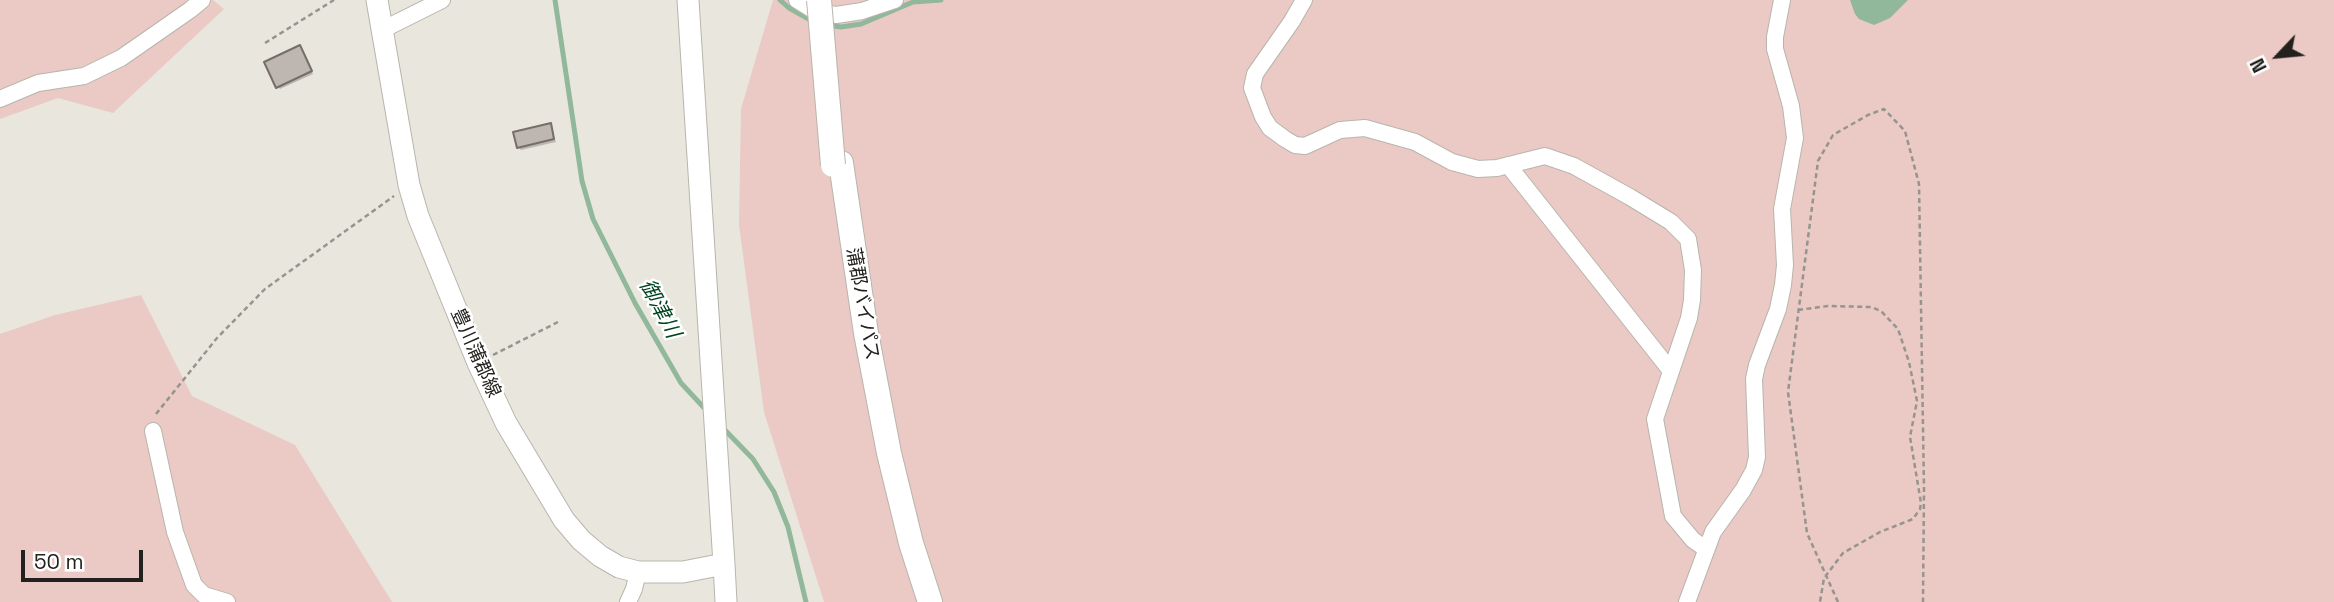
<!DOCTYPE html>
<html>
<head>
<meta charset="utf-8">
<style>
  body { margin:0 }
  #map { position:relative; width:2334px; height:602px; overflow:hidden; background:#e9e6de; font-family:"Space Grotesk",sans-serif }
  canvas { display:block }
  .north { position:absolute; left:2243px; top:21px; width:70px; height:70px; -webkit-text-stroke:5px #fff; paint-order:stroke; rotate:244deg; font-size:19px; font-weight:700; line-height:28px; text-align:center; color:#23211e }
  .north::after { content:''; display:block; margin:auto; width:24px; height:32px; background:#23211e; clip-path:polygon(50% 0,100% 100%,50% 72%,0 100%) }
  .scale { position:absolute; left:21px; top:550px; width:122px; height:32px; box-sizing:border-box; border:4px solid #23211e; border-top:0; padding-left:9px; font-size:21px; line-height:24px; white-space:nowrap; color:#23211e; -webkit-text-stroke:5px #fff; paint-order:stroke }
</style>
</head>
<body>
<div id="map">
<canvas width="2334" height="602"></canvas>
<div class="north">N</div>
<div class="scale">50 m</div>
</div>
<script>
const ctx = document.querySelector('canvas').getContext('2d');
ctx.lineJoin = 'round';
function paint(path, color) { ctx.fillStyle = color; ctx.fill(path, 'evenodd'); }
const poly = rows => new Path2D(rows.map(r => 'M' + r).join(''));
function strokePath(path, color, width, dash) { ctx.strokeStyle = color; ctx.lineWidth = width; ctx.lineCap = dash ? 'butt' : 'round'; ctx.setLineDash(dash || []); ctx.stroke(path); }
function drawText(font, color, halo, rows, align = 'center') {
  ctx.font = font + ' "Space Grotesk","Noto Sans JP",sans-serif'; ctx.lineWidth = 5; ctx.setLineDash([]); ctx.textBaseline = 'middle'; ctx.strokeStyle = halo; ctx.fillStyle = color; for (const [text, x, y, turn = 0] of rows) {
    ctx.save(); ctx.translate(x, y); ctx.rotate((+turn || 0) * Math.PI / 180); ctx.textAlign = isNaN(turn) ? turn : align; if (halo) ctx.strokeText(text, 0, 0); ctx.fillText(text, 0, 0); ctx.restore();
  }
}
const green = poly([
  [0,0,213,0,224,9,113,113,58,98,0,119],
  [773,0,2334,0,2334,602,824,602,764,412,739,225,741,109],
  [141,295,192,396,295,445,392,602,0,602,0,334,55,315]
]);
const water = poly([
  [1850,0,1908,0,1890,18,1874,25,1859,19,1855,14]
]);
const shadow = poly([
  [302,50,313,74,280,89,278,86],
  [550,125,556,142,521,150,518,147]
]);
const stream = poly([
  [555,0,582,181,593,219,635,303,681,383,707,411],
  [780,0,789,8,814,22],
  [826,25,841,27,861,24,913,2,941,0],
  [721,426,753,459,774,492,788,527,806,602]
]);
const building = poly([
  [300,45,312,71,276,88,264,62,300,45],
  [551,123,554,139,517,148,513,132,551,123]
]);
const path = poly([
  [265,43,334,0],
  [1798,310,1828,306,1871,307,1881,311,1898,329,1909,362,1917,401,1910,437,1921,503,1920,509,1913,519,1880,532,1843,553,1824,578,1820,602],
  [493,355,558,322],
  [156,414,217,338,265,289,394,196],
  [1838,602,1807,533,1788,392,1818,161,1833,135,1868,115,1884,109,1905,131,1919,184,1924,489,1923,602]
]);
const minor = poly([
  [797,0,813,10,836,15,862,11,895,0],
  [1304,0,1292,21,1255,74,1252,88,1263,117,1270,128,1285,139,1295,145,1305,146,1340,130,1365,128,1415,142,1452,162,1478,169,1497,168,1545,156,1574,166,1630,197,1671,222,1688,239,1693,270,1692,300,1689,318,1655,419,1673,516,1693,540,1706,549],
  [384,29,442,0],
  [0,99,38,83,84,76,121,58,190,10,202,0],
  [1508,165,1671,371],
  [153,431,175,532,194,585,204,595,227,602],
  [628,602,634,589,638,572],
  [1687,602,1713,532,1743,490,1754,470,1757,457,1754,379,1757,365,1778,309,1783,285,1785,265,1782,209,1795,138,1791,106,1775,49,1775,37,1782,0]
]);
const major = poly([
  [377,0,409,185,418,216,478,363,506,423,564,520,581,540,600,556,619,567,638,572,683,572,724,564,726,602],
  [688,0,724,564]
]);
const highway = poly([
  [841,163,866,333,889,453,911,543,930,602]
]);
const highwayBridge = poly([
  [819,0,833,165]
]);
const streetNames = [
  ["蒲郡バイパス",862,304,80],
  ["豊川蒲郡線",475,353,66]
];
const waterNames = [
  ["御津川",659,309,62]
];
paint(green, '#ebc9c4');
paint(water, '#91b89a');
paint(shadow, '#0003');
strokePath(stream, '#91b89a', 5);
paint(building, '#beb6b0');
strokePath(building, '#756e69', 2);
strokePath(minor, '#b8b5ad', 18);
strokePath(major, '#b8b5ad', 23);
strokePath(highway, '#b8b5ad', 26);
strokePath(path, '#96948e', 2.5, [5, 3.5]);
strokePath(minor, '#fff', 16);
strokePath(major, '#fff', 21);
strokePath(highway, '#fff', 24);
strokePath(highwayBridge, '#b8b5ad', 26, []);
strokePath(highwayBridge, '#fff', 24);
drawText('19px', '#23211e', '#fff', streetNames);
drawText('italic 21px', '#00451f', '#fff', waterNames);
</script>
</body>
</html>
